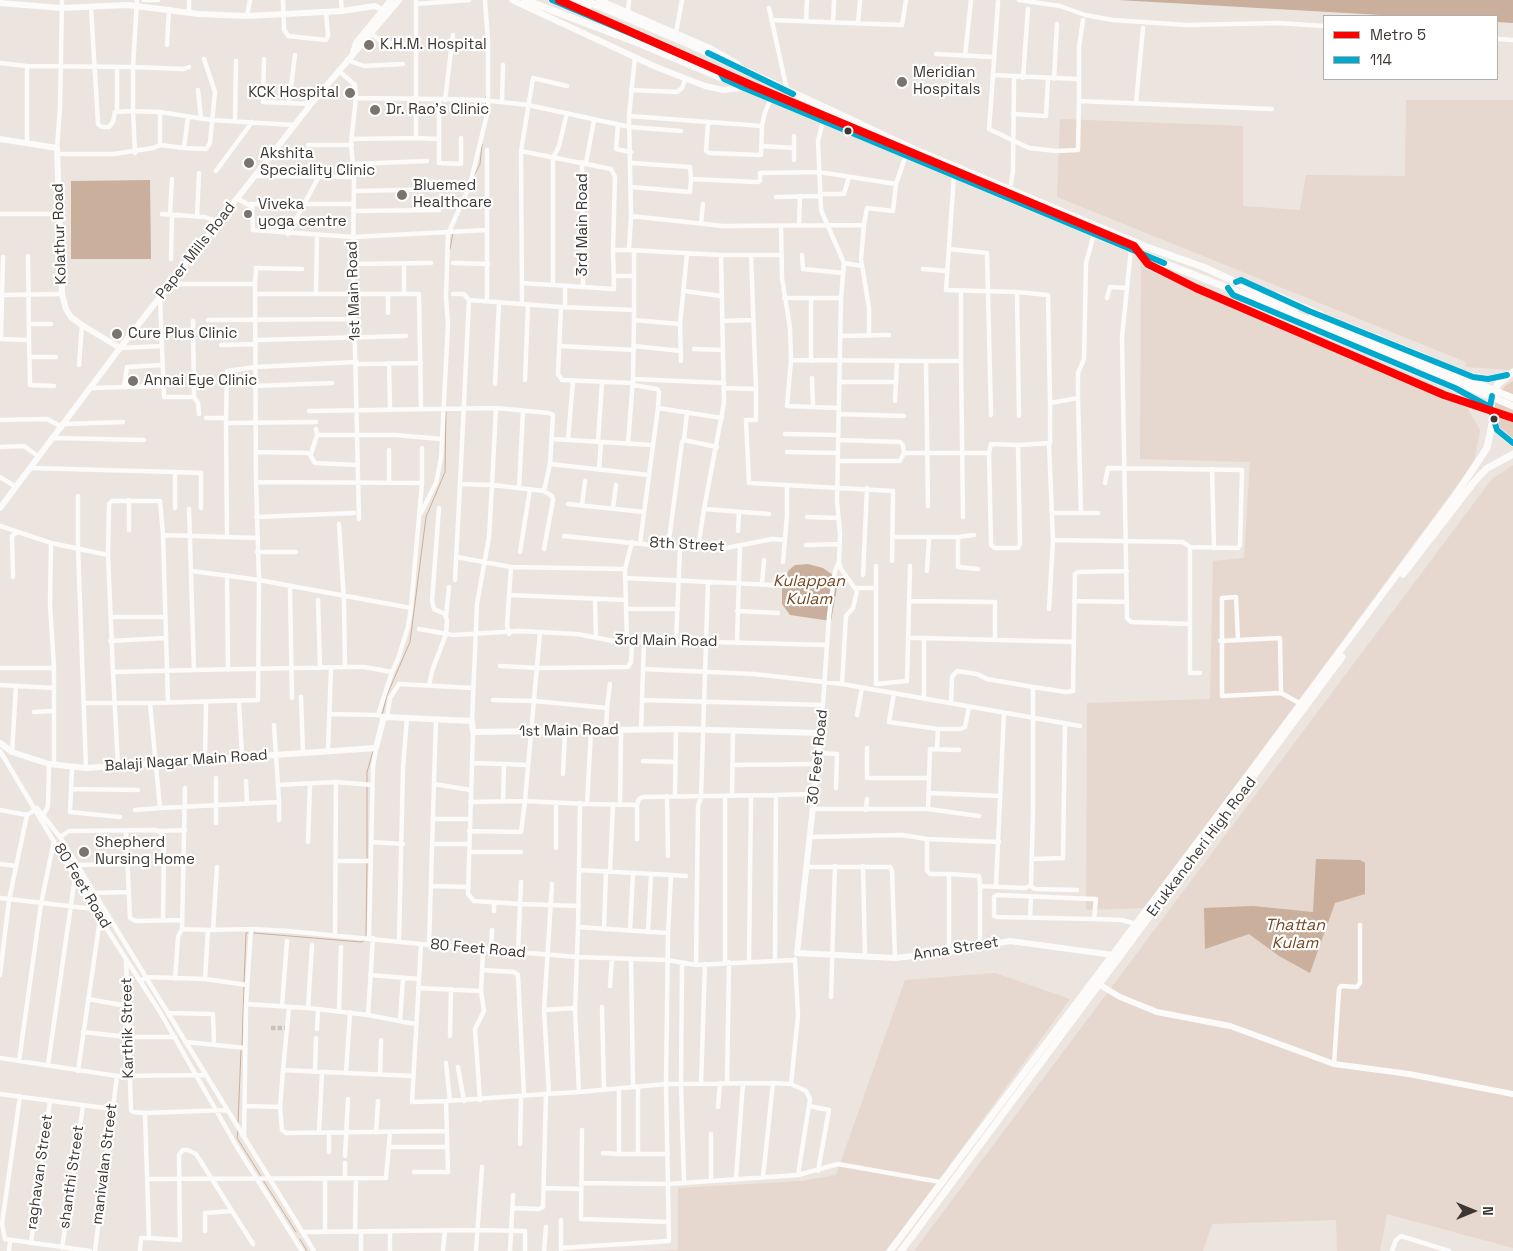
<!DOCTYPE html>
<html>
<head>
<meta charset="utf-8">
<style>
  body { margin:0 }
  #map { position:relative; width:1513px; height:1251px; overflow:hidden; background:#ece4df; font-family:"Space Grotesk",sans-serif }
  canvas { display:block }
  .legend { position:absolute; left:1323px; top:15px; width:175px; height:65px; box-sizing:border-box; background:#fff; border:1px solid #b1afad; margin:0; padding:6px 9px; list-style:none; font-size:15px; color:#3c3733 }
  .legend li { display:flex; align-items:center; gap:10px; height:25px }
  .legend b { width:25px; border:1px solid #b1afad }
  .north { position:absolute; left:1448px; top:1186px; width:50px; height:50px; -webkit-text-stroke:4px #fff; paint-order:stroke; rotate:90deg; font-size:14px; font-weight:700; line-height:20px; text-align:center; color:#3c3733 }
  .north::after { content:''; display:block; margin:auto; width:18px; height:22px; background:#3c3733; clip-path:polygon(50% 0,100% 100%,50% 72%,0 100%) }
</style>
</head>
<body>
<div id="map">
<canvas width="1513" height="1251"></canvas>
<ul class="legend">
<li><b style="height:6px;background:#f00"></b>Metro 5</li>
<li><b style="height:6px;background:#00a9ce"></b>114</li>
</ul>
<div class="north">N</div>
</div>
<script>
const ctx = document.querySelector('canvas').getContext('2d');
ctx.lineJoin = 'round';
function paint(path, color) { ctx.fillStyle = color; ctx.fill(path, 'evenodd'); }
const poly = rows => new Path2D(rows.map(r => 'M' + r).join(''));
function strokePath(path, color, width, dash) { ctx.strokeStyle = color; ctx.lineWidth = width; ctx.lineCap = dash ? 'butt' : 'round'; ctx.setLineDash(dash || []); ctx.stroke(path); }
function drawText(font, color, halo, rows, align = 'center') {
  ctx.font = font + ' "Space Grotesk",sans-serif'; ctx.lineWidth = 4.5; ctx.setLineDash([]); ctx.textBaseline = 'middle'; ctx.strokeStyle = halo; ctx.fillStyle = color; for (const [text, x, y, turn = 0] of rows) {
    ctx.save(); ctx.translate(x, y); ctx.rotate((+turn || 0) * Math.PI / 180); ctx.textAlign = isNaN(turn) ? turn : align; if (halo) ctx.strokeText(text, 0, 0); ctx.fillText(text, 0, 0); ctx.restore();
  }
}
const built = poly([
  [1406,100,1513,100,1513,370,1466,367,1466,362,1057,197,1060,119,1243,126,1243,206,1300,210,1306,175,1405,176],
  [1141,267,1467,408,1480,430,1474,462,1145,908,1086,910,1087,703,1210,699,1213,561,1244,558,1250,462,1140,459],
  [1513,465,1513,1248,1387,1214,1380,1251,1337,1251,1336,1220,1212,1224,1203,1251,914,1251,1492,479],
  [995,973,1070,999,887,1251,642,1251,678,1250,678,1188,802,1181,836,1175,905,980]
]);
const green = poly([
  [1513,381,1513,441,1498,427,1494,406,1498,395,1505,386]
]);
const water = poly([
  [1118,0,1513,0,1513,23,1497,22,1497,16,1399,16],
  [150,180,151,259,71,259,71,181],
  [808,564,823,568,834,576,837,587,831,621,790,615,782,604,782,588,788,571,795,565],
  [1316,859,1360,860,1365,863,1365,894,1335,903,1310,973,1279,956,1249,934,1205,949,1204,908,1253,906,1313,912]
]);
const stream = poly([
  [485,112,486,96],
  [474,176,480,164,482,144],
  [450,249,453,233],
  [382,715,387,695,410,642,426,517,445,472,446,412],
  [367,783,367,772,373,751],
  [367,858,367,787],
  [254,933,361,942,366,940],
  [366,936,367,862],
  [244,983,246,933,250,933],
  [242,1046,244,987],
  [238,1123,241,1050],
  [238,1130,237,1138,261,1176],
  [263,1180,296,1232],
  [300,1239,307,1251]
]);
const streetTunnel = poly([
  [271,1028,285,1028]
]);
const street = poly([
  [137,0,133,67,184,69,189,67],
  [144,0,158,0],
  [189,0,189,12],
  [283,0,284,29,288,36,326,40,328,36,326,12],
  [341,0,342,11],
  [1019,0,1060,6,1085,15,1113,20,1187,25,1278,23,1324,26],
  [998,2,993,75,1078,79],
  [416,4,469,0],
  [91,8,98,124,102,127,109,127,113,122,115,112,133,111,135,153],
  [769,8,787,90],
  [628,12,629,0],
  [247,16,250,0],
  [771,20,902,25,906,0],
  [1083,20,1079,47,1079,101,1272,109],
  [806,21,807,0],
  [833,23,834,0],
  [858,24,860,0],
  [370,33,384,43,417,45],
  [676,33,682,0],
  [1497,39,1513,40],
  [167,45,169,9],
  [936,54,993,57],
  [965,56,971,0],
  [264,59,263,102,311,104],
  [347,60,364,66,403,64],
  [0,63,27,66,133,67,133,111,160,112,160,145,153,148,114,154,57,154],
  [339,71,355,85,356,98,351,143,354,177,353,264,359,519],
  [993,75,989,129,1029,148,1056,151,1078,150,1079,101],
  [1023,78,1028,9],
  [1054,79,1057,24],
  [567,86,533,78,521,151,611,169,615,177,613,250,629,250],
  [198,90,201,118],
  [631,90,677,92,682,88,686,78],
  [356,98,439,99,439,163,461,164,461,138],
  [439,99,482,100,528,105,630,127,681,131],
  [771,99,765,112,762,126,629,116,631,216,723,226,864,225,861,259,869,308,869,336],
  [445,100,453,35],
  [502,102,503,65],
  [289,103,295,55],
  [1136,103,1143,28],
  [117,111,117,67],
  [160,112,211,120,294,125],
  [1013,114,1046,116,1048,79],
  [629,116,635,57],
  [188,117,184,148,206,149,210,143,215,92,204,59],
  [235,121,236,61],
  [708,123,706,151,709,153,761,155,762,126],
  [618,125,616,149,631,152],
  [794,136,794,148],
  [416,138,439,139],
  [352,139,416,138,416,0],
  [27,143,27,66],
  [160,145,184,148],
  [308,145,352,145],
  [761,146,794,148,794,160],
  [57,148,60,107,62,0],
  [487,150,487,230],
  [521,151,522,304],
  [582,162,583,287],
  [586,163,594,120],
  [353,164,427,161],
  [216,171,252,122],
  [954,175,946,290,1017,292,1048,295,1050,403],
  [254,176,354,177],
  [691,179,757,182,760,181,760,173,819,172,896,184,893,211,867,208,864,225],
  [896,184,906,155],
  [631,187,690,192,691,179,690,167,632,163],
  [1010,190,1013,171,1014,77],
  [355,191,451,189],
  [820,194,844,194,849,177],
  [776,197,820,196],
  [237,198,252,207,253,230,353,237,487,230,487,301],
  [470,200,487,200],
  [251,204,353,204],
  [353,211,439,210],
  [0,214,59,214],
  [162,214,205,217,219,222],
  [170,214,172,179],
  [631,216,629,250,721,255],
  [197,217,199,173],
  [701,223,703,204],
  [799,225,800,196],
  [781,226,782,278,790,328,791,360,926,361,928,506],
  [288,234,318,178],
  [949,249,987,253,991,415],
  [1131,249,1122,337,1127,618,1131,622,1190,624],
  [634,250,634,310],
  [751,255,756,389],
  [802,255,803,269,843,273],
  [28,256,29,340],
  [171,259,172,215],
  [453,263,488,264],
  [844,263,862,266],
  [353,264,431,263],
  [404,264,404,293],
  [923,269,947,271],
  [614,276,634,276],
  [522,283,614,289,613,250],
  [171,284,255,284,256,482],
  [255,284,256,268,302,269],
  [553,285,553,158,559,146,567,113],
  [684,291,721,296],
  [961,291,961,361],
  [316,292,317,235],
  [1017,292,1019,416],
  [255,294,419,294,421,408],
  [388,294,388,313],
  [453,294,464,294,469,300],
  [1,295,62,294],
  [784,298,841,298],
  [1107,298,1110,287,1127,288],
  [160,299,164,397,194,397,193,321],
  [565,307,565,286],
  [208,320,355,319],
  [723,321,753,320],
  [29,324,51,324],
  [840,336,889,335],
  [0,339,29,340,30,385,54,386],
  [1,339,3,257],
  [256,340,406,336],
  [221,345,256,344],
  [560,346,634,350],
  [634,346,681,351],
  [120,348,162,346],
  [694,349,723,350],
  [29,357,56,357],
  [791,360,787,406,839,408],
  [681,361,680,324,687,254],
  [811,361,811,298],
  [926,361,961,361,963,517],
  [389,363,390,409],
  [357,364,421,363],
  [79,365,82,325],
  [812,378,813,406],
  [633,379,724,383],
  [525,380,528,304],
  [839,382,896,382,897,362],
  [633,383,562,380,558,374,561,307,634,310,634,320],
  [495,384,499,303],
  [633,385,657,389,659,392,658,408],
  [255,386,332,383],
  [124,387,127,367,162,365],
  [91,388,163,386],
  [724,388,756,389,756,420,746,420,749,483,893,491,892,561],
  [194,397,198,403,199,414],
  [1078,398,1081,513],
  [895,401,896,382],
  [309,411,496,408,492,485,544,491,550,464,553,415,549,413,496,408],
  [839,414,904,416],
  [206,418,226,418],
  [0,420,47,419,62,427],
  [226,423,227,371,255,367,357,362],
  [65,424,123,422],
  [316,429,317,435,396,435,441,439],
  [785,434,838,435],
  [53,438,144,440],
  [552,439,653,445],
  [568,440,573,381],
  [684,440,687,412],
  [838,440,900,442,903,445,904,453],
  [598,442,602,382],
  [628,444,633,379,634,320,680,324],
  [991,444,1018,445,1020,544,1018,548,995,548,991,545,989,453,991,444],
  [1049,444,1053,540,1049,609],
  [1018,445,1050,443,1050,403,1078,398,1078,373,1084,359,1086,263,1094,234],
  [0,447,24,446,39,457],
  [256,452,309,453,315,463,358,465],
  [787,452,838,453],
  [311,454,317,435],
  [838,461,900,461,904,453,989,453],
  [550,464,649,475],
  [30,468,175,472,175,508],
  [1212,469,1214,548],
  [599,470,601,442],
  [175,472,201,473,201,508],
  [0,477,16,487],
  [389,483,389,450],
  [1105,483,1108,468,1242,470,1240,545,1238,548,1190,547,1190,673,1200,673],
  [460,484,469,300,561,307],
  [519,488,523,411],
  [78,496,78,548,86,768],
  [129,500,129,530],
  [568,504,644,512],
  [582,505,585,481],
  [613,508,616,485],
  [189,509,194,670,345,667,344,602,339,524],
  [421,513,436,483,441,458,448,324,446,297,448,234,470,185,488,110,488,41,485,0],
  [1052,513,1098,513],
  [769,514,704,509,724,403,721,255,782,255],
  [256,517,354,513],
  [807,517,838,518],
  [0,526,51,543,108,555,113,672,194,670],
  [738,531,739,512],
  [227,536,226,423,316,422],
  [564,536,680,548,726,548,772,539,785,540],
  [893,537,958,537,958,567,978,569],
  [958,537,974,535],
  [1053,540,1183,542,1190,547],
  [51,543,50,604,54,668,54,765],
  [640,543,658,408,722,418],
  [806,545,839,544],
  [668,547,682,442,684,440,717,447],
  [698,548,704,509],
  [544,549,553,500,552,496,544,491],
  [257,552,296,552],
  [520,552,530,489],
  [108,555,109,504,112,501,160,501,163,535],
  [457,557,511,567,625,569],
  [783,562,787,515,787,485],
  [876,566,876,684,907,681,910,566],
  [192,571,259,580,411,608],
  [927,571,929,538],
  [227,575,228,670],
  [863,575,867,488],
  [13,577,12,536,18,532],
  [625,578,773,585],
  [455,580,460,484,492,485,489,537,477,604,472,721],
  [762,584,764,560],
  [290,586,292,698],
  [855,588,876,588],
  [509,595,626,600],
  [318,600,320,668],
  [595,600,596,638],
  [910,601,995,602,995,639],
  [1074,601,1127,602],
  [626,609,678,609],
  [737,611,778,613],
  [446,616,449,587],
  [111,617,164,617],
  [419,629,453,635,519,631,577,634,618,642,676,641,827,645],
  [540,632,525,801,587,804],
  [509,634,507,625,511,567],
  [909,638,924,638,924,699],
  [924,638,1074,642],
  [1238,640,1236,597,1222,598,1222,696,1281,693,1301,704],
  [110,641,164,638],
  [676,641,680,548],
  [1220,641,1280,638,1281,693],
  [627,642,625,569,632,542],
  [737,642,740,546],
  [500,666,538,668,628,667,631,662,632,642],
  [345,667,364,667,392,672,398,659,408,627,411,608,422,483],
  [0,668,54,668],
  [643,669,754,674,842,684,846,616,853,608,857,591,841,569,839,562,840,534,837,501,841,298,844,263,821,210,818,141,823,121,831,109],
  [113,672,118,766],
  [842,684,1080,726],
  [0,685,54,688],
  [429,686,432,671,446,634,447,621,445,614,434,609,432,601,439,508],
  [894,693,889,722,938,729,937,749],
  [301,697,303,753],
  [493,700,535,701,607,708,606,731],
  [642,700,823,705],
  [168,702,163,535,257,538],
  [239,702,242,757],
  [85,703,150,703],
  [951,703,952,677,957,671,977,674,987,679,1033,687],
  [607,708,610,684],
  [34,712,53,711],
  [329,714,378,715,385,717],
  [378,715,392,672],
  [857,715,862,688],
  [387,717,390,698,399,684,473,688],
  [274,725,278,785,336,782,372,785],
  [938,729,960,729,965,727,969,707],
  [591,730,587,804,637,805],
  [641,730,644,641],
  [473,732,468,894,474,901,520,904,518,953],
  [821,733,829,616,835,571,839,562],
  [867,748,867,778,929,778],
  [328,750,331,668],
  [0,751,94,909,160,1012,237,1147,302,1251],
  [12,752,16,686],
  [819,753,837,754,836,788],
  [205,759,206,703],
  [643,761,675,762],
  [472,763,504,764,503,801],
  [504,764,528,765],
  [732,765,817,764],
  [72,768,70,812,120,817],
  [563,774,565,731],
  [216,778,216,823],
  [246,781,247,804],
  [434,784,471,790],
  [278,785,279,802,160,808,150,703,258,700,259,580,256,482,422,483,422,448],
  [71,789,138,790],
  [929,793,1000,796],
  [776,795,814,794],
  [667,796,668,856],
  [675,796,676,729],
  [725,796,725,962],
  [732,796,733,731],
  [279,802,279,820],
  [620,805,621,731],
  [37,808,60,837,314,1251],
  [813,809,928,809,930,749,959,750],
  [928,809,979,816],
  [0,810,27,815],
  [135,810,160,808],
  [866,810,867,799],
  [42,818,48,806,49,764],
  [433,819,470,819],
  [159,831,185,830],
  [469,831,521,832,525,801,470,802],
  [126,832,130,918,136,921,182,920],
  [60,837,69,831,155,830,161,832,164,851,163,920],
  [810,837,902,835,927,839],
  [637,839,637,805,639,799,643,797,776,795,775,960],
  [308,842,310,784],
  [371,842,403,844],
  [432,844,469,844],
  [556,848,556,803],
  [469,852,521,852],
  [1032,859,1063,858,1065,723],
  [336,861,370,861],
  [0,864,16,866],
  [76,865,127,864],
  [863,866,865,957],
  [806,867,890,867,892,871,895,958],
  [579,870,578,927,668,933,671,875,579,870,580,803],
  [610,872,613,804],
  [949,874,979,876,980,886],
  [671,875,686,876],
  [521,882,520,904,579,906],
  [431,886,468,887],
  [996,886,1004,713],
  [1030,886,1035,889,1077,890],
  [92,893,128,892],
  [0,898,94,909],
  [494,911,494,902],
  [1030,918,1031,896],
  [1094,919,1096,899,1093,899,997,895,994,897,994,916,997,917,1094,919,1122,920,1136,924],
  [578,927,575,1010,579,1092,666,1084,668,933],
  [182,929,185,788],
  [604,929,606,871],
  [213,930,217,867],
  [630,930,633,873],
  [648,931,651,874],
  [335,935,336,782],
  [369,938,373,767,376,748],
  [399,942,403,768,407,717],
  [429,945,436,719],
  [980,947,980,886,1025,888,1030,886,1031,883,1033,811,1033,687,1066,692,1073,691,1075,574,1078,572,1127,571],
  [491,951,492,930],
  [949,952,949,874,930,874,927,871,927,839,999,842],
  [126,959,131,1110,133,1112,145,1113,227,1110],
  [631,959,633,1087],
  [795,959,798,1016,791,1084,806,1091,810,1099,798,1175,838,1164,940,1182],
  [749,960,751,796],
  [682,963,681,1084,684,1183],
  [696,965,698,806,701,797,708,582],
  [482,970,514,972,518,975,524,1095],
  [0,975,9,900,27,815,36,809],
  [370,975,419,979],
  [175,979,178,937,182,929,208,930],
  [205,979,208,930,251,929,288,931,421,944],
  [140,981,147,977,205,979,247,985],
  [610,986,612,958],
  [418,988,481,991,483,950],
  [831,997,835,866],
  [88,999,127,1006],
  [246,1004,308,1008,312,945],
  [282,1006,287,941],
  [602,1007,604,1090],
  [308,1008,368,1015,373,938],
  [339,1010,341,947],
  [544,1010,552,884],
  [350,1012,346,1073,283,1070,280,1107,282,1130,286,1133,447,1131],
  [168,1013,213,1014,214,1044],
  [368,1015,415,1024],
  [400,1021,403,978],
  [317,1029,318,1010],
  [83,1032,127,1037,175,1037],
  [450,1036,451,989],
  [186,1042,246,1048],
  [0,1058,117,1076,205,1075],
  [19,1061,41,904,54,841],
  [446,1063,450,1101],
  [1334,1064,1339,989,1341,986,1357,987,1360,983,1360,925],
  [48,1065,75,877],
  [458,1067,464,1101],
  [283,1070,289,1007],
  [78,1071,100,919],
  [315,1072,316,1038],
  [346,1073,413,1076],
  [380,1074,381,1040],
  [701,1083,705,964],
  [727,1083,729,962],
  [773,1083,791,1084],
  [619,1088,619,1154,668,1154],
  [0,1094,112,1109],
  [549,1094,544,1010,575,1008],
  [20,1096,2,1224,5,1239,90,1251],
  [480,1100,475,1029,484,1011,481,991],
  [446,1101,546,1094],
  [245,1106,280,1107],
  [809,1106,829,1110,818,1171],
  [718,1107,720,1083],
  [582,1130,581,1219,669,1222],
  [319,1133,322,1073],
  [376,1133,378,1101],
  [244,1137,246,1004,251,929],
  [520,1144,521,1096],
  [390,1147,447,1147],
  [329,1152,329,1133],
  [603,1153,619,1154],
  [638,1154,638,1087],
  [345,1156,348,1099],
  [345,1163,345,1178],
  [414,1172,448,1172,446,1101,412,1102,421,944,577,957,667,960,696,965,795,960],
  [325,1178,325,1232],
  [736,1178,743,1083],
  [147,1179,386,1178,390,1133],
  [711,1181,711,1134],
  [581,1183,668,1184,798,1175],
  [544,1188,581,1189],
  [513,1208,539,1209,543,1207,546,1094,579,1092],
  [205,1231,205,1213,232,1211],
  [303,1232,478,1230,525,1231,525,1251],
  [355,1232,356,1178],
  [361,1232,361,1251],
  [390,1232,390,1251],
  [149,1238,180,1240,179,1155,183,1150,188,1150,196,1154,253,1244],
  [31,1243,50,1101],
  [62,1248,83,1106],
  [561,1248,669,1241,666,1084,773,1083,763,1177],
  [561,1250,561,1220],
  [9,1251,10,1241],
  [95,1251,117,1076],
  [140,1251,141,1238,149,1238,145,1113],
  [443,1251,445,1230],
  [476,1251,482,1167],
  [510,1251,513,1195],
  [544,1251,546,1227],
  [1392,1251,1396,1240,1401,1236,1449,1251]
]);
const secondary = poly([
  [512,0,656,67,705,86,723,90,744,88],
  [599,0,712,49,738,64,741,69],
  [0,3,61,8,128,5,199,14,247,16,342,11,375,6,382,10],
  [353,53,356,43,391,0],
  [0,139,57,148,62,294,66,309,71,317,82,325,120,348],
  [0,508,120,348,311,104,399,0],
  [0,743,12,752,49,764,86,768,376,748,383,720,387,717,472,721,473,732,676,729,821,733,797,953,895,958,949,952,1010,941,1113,955],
  [1100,985,1120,997,1157,1012,1230,1026,1334,1064,1409,1074,1513,1094]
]);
const primary = poly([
  [525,0,638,43,1164,263,1292,313,1513,406],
  [552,0,719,71,724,79],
  [573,0,588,7],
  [584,0,691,45,911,148,1144,246,1203,267,1295,309],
  [1278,296,1321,315],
  [1241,298,1455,388,1490,407],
  [1312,316,1513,398],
  [1347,326,1429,359],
  [1467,375,1488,379,1507,375],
  [1493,393,1498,384,1513,372],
  [1491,404,1493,420,1497,430,1513,443],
  [1403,574,1474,482,1486,469,1513,454],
  [890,1251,1260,759,1457,493,1487,448,1493,420],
  [901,1251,1342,657]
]);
const bus1 = poly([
  [552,0,719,71,724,79,744,88,1164,263],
  [708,53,793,94],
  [1236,282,1241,280,1309,311,1473,377,1488,379,1507,375],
  [1228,288,1233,295,1455,388,1490,407],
  [1492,396,1490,407,1497,430,1513,443]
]);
const metro1 = poly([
  [559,0,751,85,1134,246,1148,264,1196,288,1444,395,1513,418]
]);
const markers = [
  [369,45,6,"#7a746f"],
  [902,82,6,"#7a746f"],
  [350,93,6,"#7a746f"],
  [375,110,6,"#7a746f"],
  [848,131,4.5,"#3c3733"],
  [249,163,6,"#7a746f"],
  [402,195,6,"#7a746f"],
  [248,214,5,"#7a746f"],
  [117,334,6,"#7a746f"],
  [133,381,6,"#7a746f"],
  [1494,419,4.5,"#3c3733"],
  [84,852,6,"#7a746f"]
];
const poiNames = [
  ["K.H.M. Hospital",380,45],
  ["Meridian",913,73],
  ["Hospitals",913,90],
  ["KCK Hospital",339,93,"right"],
  ["Dr. Rao's Clinic",386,110],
  ["Akshita",260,154],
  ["Speciality Clinic",260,171],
  ["Bluemed",413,186],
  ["Healthcare",413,203],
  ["Viveka",258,205],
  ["yoga centre",258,222],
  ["Cure Plus Clinic",128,334],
  ["Annai Eye Clinic",144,381],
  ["Shepherd",95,843],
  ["Nursing Home",95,860]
];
const streetNames = [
  ["3rd Main Road",583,225,-90],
  ["Kolathur Road",60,234,-92],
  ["Paper Mills Road",196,251,-52],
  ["1st Main Road",354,291,-92],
  ["8th Street",687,545,3],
  ["3rd Main Road",666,641,1],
  ["1st Main Road",569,731,-1],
  ["30 Feet Road",818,757,-84],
  ["Balaji Nagar Main Road",186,761,-4],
  ["Erukkancheri High Road",1202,847,-53],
  ["80 Feet Road",82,886,59],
  ["80 Feet Road",478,949,5],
  ["Anna Street",956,949,-9],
  ["Karthik Street",128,1028,-91],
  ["manivalan Street",105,1164,-83],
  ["raghavan Street",40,1172,-82],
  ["shanthi Street",72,1177,-82]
];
const waterNames = [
  ["Kulappan",809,582],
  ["Kulam",809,600],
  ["Thattan",1295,926],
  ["Kulam",1295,944]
];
paint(built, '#e6d7cf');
paint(green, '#e6cfc0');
paint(water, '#c9af9c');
strokePath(stream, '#c9af9c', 1);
strokePath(streetTunnel, '#c9c1bd', 4.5, [4.5, 2]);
strokePath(street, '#fcfbfa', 4.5);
strokePath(secondary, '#fcfbfa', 6);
strokePath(primary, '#fcfbfa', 7);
strokePath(bus1, '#00a9ce', 6);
strokePath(metro1, '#f00', 8);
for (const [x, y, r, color] of markers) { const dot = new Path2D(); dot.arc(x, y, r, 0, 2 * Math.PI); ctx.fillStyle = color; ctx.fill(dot); strokePath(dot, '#fff', 2); }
drawText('15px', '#3c3733', '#fff', poiNames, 'left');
drawText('15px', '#3c3733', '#fff', streetNames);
drawText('italic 16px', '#764822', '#fff', waterNames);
</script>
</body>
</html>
